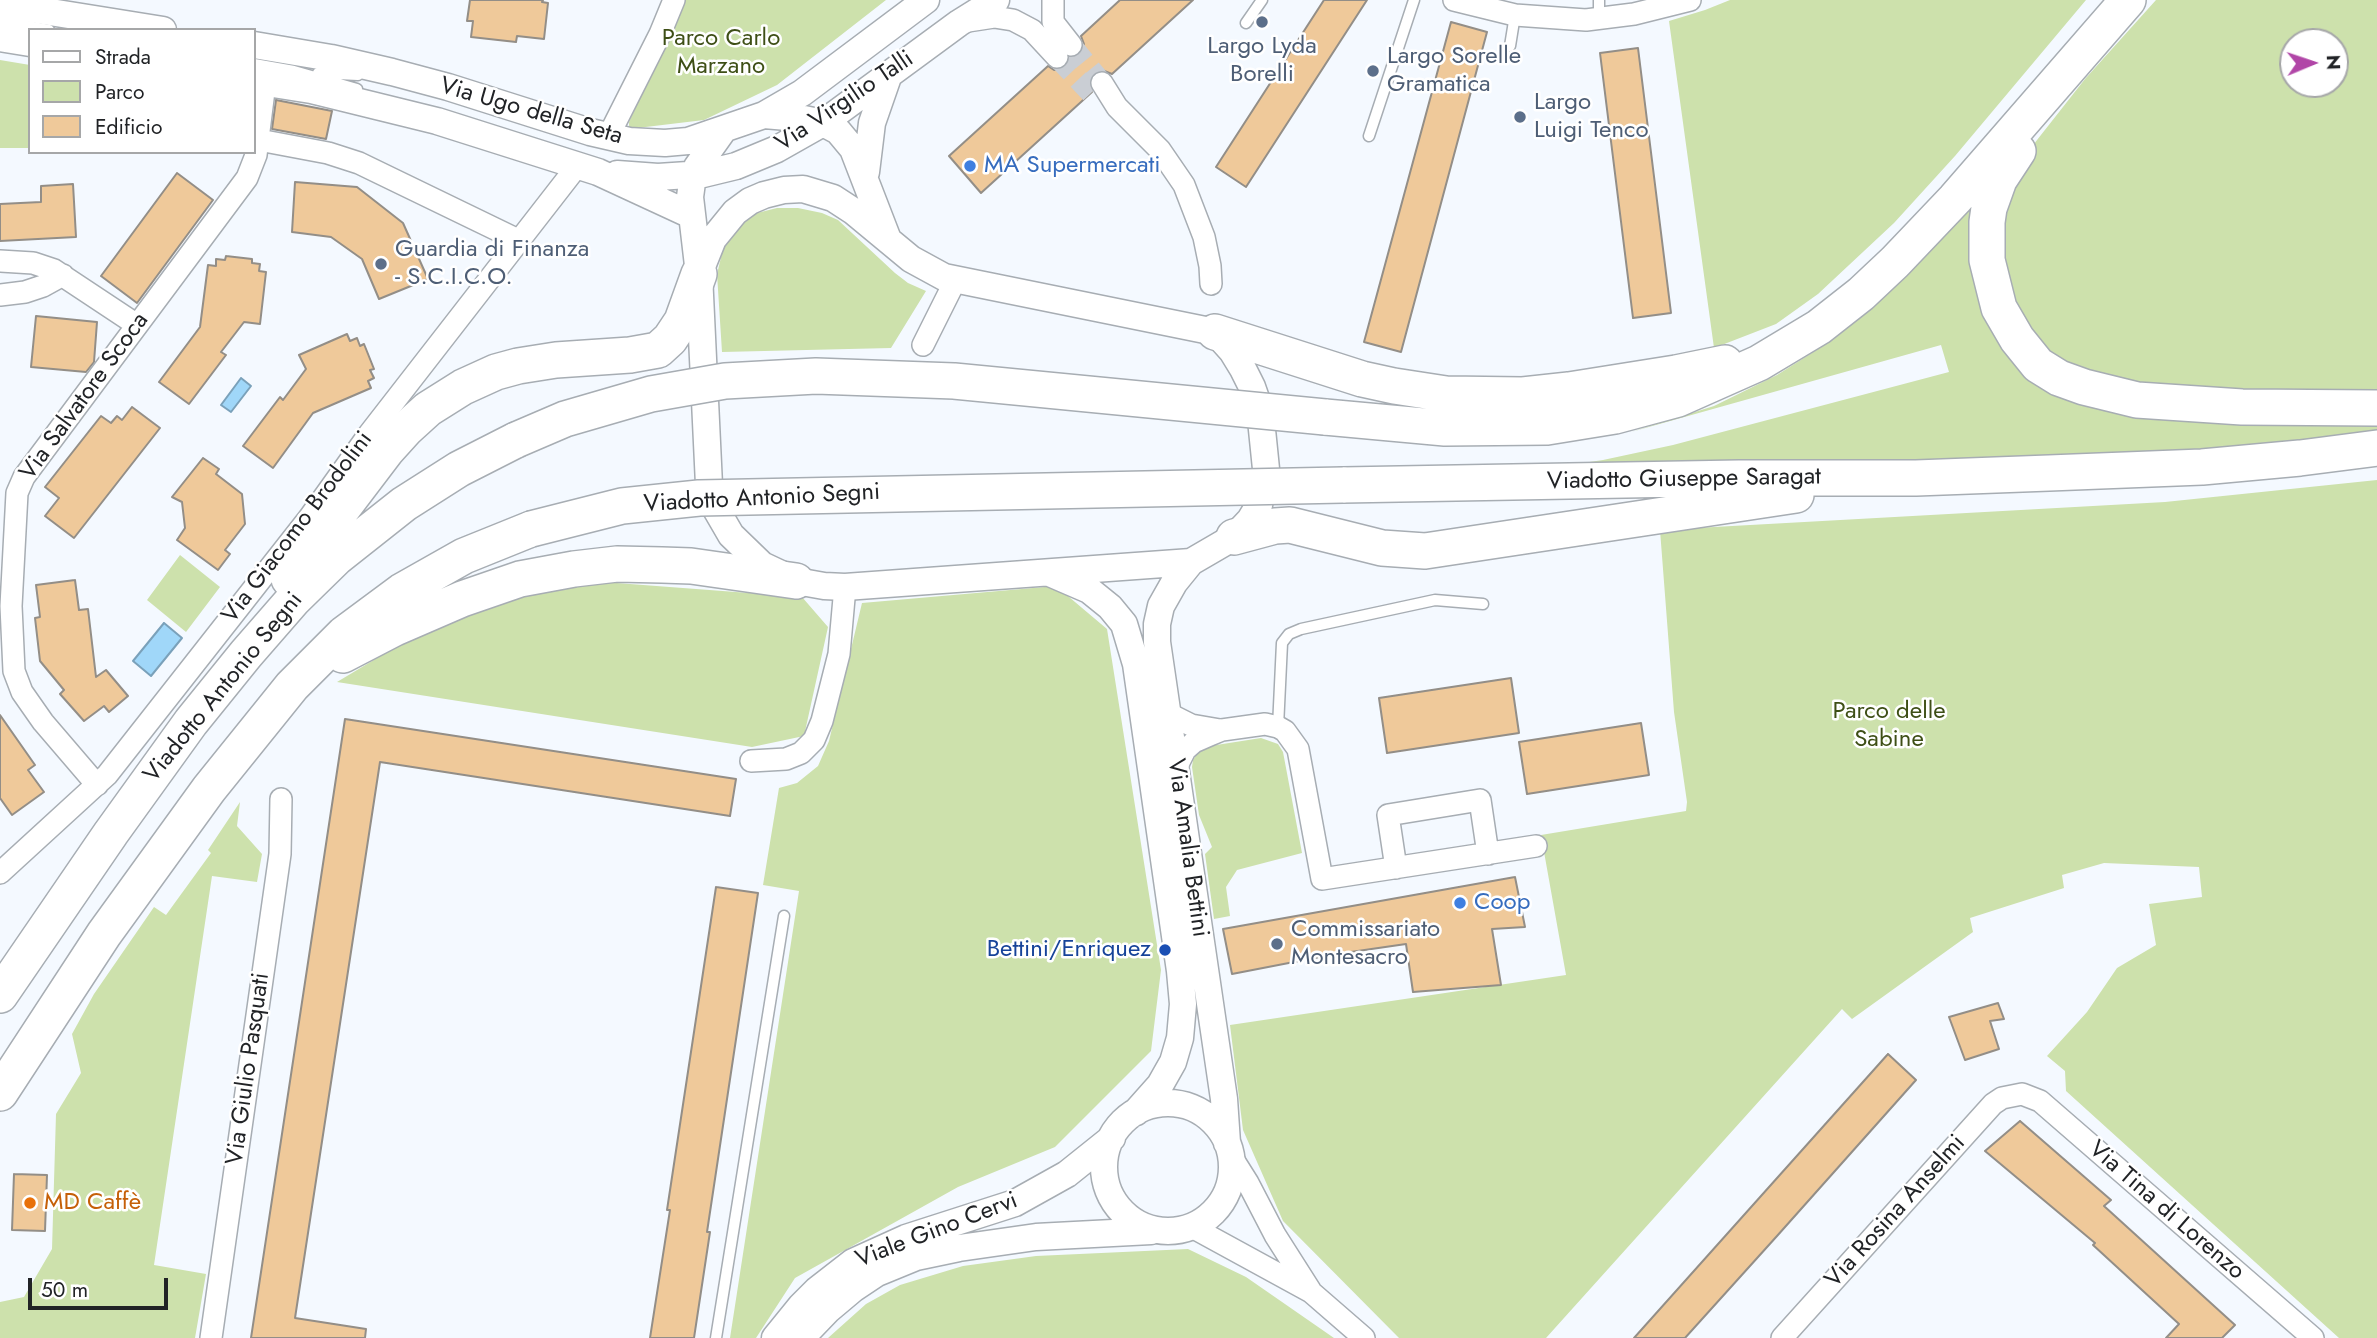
<!DOCTYPE html>
<html>
<head>
<meta charset="utf-8">
<style>
  body { margin:0 }
  #map { position:relative; width:2377px; height:1338px; overflow:hidden; background:#f4f9ff; font-family:Jost,sans-serif }
  canvas { display:block }
  .legend { position:absolute; left:28px; top:28px; width:228px; height:126px; box-sizing:border-box; background:#fff; border:2px solid #a6a7a8; margin:0; padding:9px 12px; list-style:none; font-size:21px; color:#212326 }
  .legend li { display:flex; align-items:center; gap:14px; height:35px }
  .legend b { width:35px; border:2px solid #a6a7a8 }
  .north { position:absolute; left:2279px; top:28px; width:70px; height:70px; box-sizing:border-box; background:#fff; border:2px solid #a6a7a8; border-radius:50%; rotate:88deg; font-size:19px; font-weight:700; line-height:28px; text-align:center; color:#212326 }
  .north::after { content:''; display:block; margin:auto; width:24px; height:32px; background:#b146a7; clip-path:polygon(50% 0,100% 100%,50% 72%,0 100%) }
  .scale { position:absolute; left:28px; top:1278px; width:140px; height:32px; box-sizing:border-box; border:4px solid #212326; border-top:0; padding-left:9px; font-size:21px; line-height:24px; white-space:nowrap; color:#212326; -webkit-text-stroke:5px #fff; paint-order:stroke }
</style>
</head>
<body>
<div id="map">
<canvas width="2377" height="1338"></canvas>
<ul class="legend">
<li><b style="height:9px;background:#fff"></b>Strada</li>
<li><b style="height:19px;background:#cde1ac"></b>Parco</li>
<li><b style="height:19px;background:#efc99a"></b>Edificio</li>
</ul>
<div class="north">N</div>
<div class="scale">50 m</div>
</div>
<script>
const ctx = document.querySelector('canvas').getContext('2d');
ctx.lineJoin = 'round';
function paint(path, color) { ctx.fillStyle = color; ctx.fill(path, 'evenodd'); }
const poly = rows => new Path2D(rows.map(r => 'M' + r).join(''));
function strokePath(path, color, width, dash) { ctx.strokeStyle = color; ctx.lineWidth = width; ctx.lineCap = dash ? 'butt' : 'round'; ctx.setLineDash(dash || []); ctx.stroke(path); }
function drawText(font, color, halo, rows, align = 'center') {
  ctx.font = font + ' Jost,sans-serif'; ctx.lineWidth = 5; ctx.setLineDash([]); ctx.textBaseline = 'middle'; ctx.strokeStyle = halo; ctx.fillStyle = color; for (const [text, x, y, turn = 0] of rows) {
    ctx.save(); ctx.translate(x, y); ctx.rotate((+turn || 0) * Math.PI / 180); ctx.textAlign = isNaN(turn) ? turn : align; if (halo) ctx.strokeText(text, 0, 0); ctx.fillText(text, 0, 0); ctx.restore();
  }
}
const green = poly([
  [685,0,886,0,777,85,704,120,629,129,629,122],
  [1730,0,2086,0,1955,156,1894,223,1818,294,1776,324,1714,348,1669,21,1705,10],
  [2156,0,2377,0,2377,400,2182,399,2074,372,2032,345,1992,251,2026,154,2085,79],
  [2293,42,2335,42,2335,84,2293,84],
  [0,60,30,65,30,148,0,148],
  [1979,199,2022,367,2377,416,2377,436,2325,445,2083,457,1556,467,1603,460,1673,445,1949,372,1941,345,1631,432,1714,406,1777,375,1834,339,1877,304,1909,273],
  [777,208,798,208,822,213,838,220,895,273,908,283,926,291,891,348,722,352,717,274,724,245,736,229,757,213],
  [2377,480,2377,1338,2339,1338,2066,1091,2065,1071,2047,1056,2087,1012,2117,968,2156,945,2149,904,2202,897,2199,867,2104,863,2062,875,2064,888,1970,918,1973,932,1852,1019,1842,1009,1546,1338,1399,1338,1283,1221,1243,1130,1230,1025,1566,975,1541,835,1686,811,1687,802,1674,712,1660,530,2165,502],
  [180,555,220,587,186,632,147,600],
  [577,580,802,597,828,627,804,736,752,747,337,682,444,618],
  [1056,586,1107,629,1161,970,1151,1051,1055,1147,958,1187,795,1278,756,1338,730,1338,799,891,763,885,779,788,797,783,818,766,829,741,862,603],
  [1261,738,1278,744,1283,752,1302,853,1237,870,1226,887,1230,916,1214,919,1205,854,1212,847,1199,815,1192,767,1193,760,1199,751,1210,746],
  [240,802,237,826,262,854,257,882,212,876,154,1265,206,1274,195,1338,0,1338,0,1302,24,1297,52,1249,56,1114,81,1073,72,1034,94,994,154,907,166,915,211,853,208,850],
  [1188,1249,1246,1277,1334,1338,828,1338,866,1304,900,1285,963,1266,1036,1256]
]);
const water = poly([
  [241,378,251,386,231,412,221,405,241,378],
  [164,623,182,638,151,676,133,661,164,623]
]);
const building = poly([
  [470,0,543,0,542,2,548,3,544,39,517,36,516,42,471,37,473,21,467,21,470,0],
  [1120,0,1193,0,1112,74,1102,70,1095,72,1089,83,1092,92,981,193,949,156,1048,66,1054,70,1061,70,1066,66,1070,58,1080,55,1084,44,1081,36,1120,0],
  [1324,0,1367,0,1246,187,1216,167,1324,0],
  [1451,22,1487,32,1401,352,1364,342,1451,22],
  [1638,48,1671,313,1633,318,1600,53,1638,48],
  [276,100,332,111,326,139,272,129,276,100],
  [177,173,213,200,137,303,101,276,177,173],
  [295,182,357,187,403,223,428,279,379,299,362,259,331,237,292,232,295,182],
  [73,184,76,237,0,241,0,204,41,202,41,186,73,184],
  [226,256,252,259,252,263,260,264,259,271,266,272,260,324,244,322,221,352,226,355,189,404,159,382,200,327,208,265,216,266,216,259,225,260,226,256],
  [36,316,97,322,94,362,86,372,31,367,36,316],
  [347,334,350,341,357,338,360,346,364,344,374,369,370,370,374,378,368,381,371,388,313,413,273,468,243,446,280,397,283,400,306,369,299,355,347,334],
  [132,407,160,428,74,538,45,516,59,498,45,487,101,416,111,423,117,416,122,420,132,407],
  [203,458,219,469,216,474,242,494,245,524,225,550,230,554,218,570,177,540,185,528,182,502,172,497,203,458],
  [75,580,79,610,88,609,96,677,106,670,128,696,109,712,104,706,84,721,60,694,64,690,40,661,35,618,40,617,36,585,75,580],
  [1511,678,1519,733,1387,753,1379,698,1511,678],
  [0,715,35,765,28,770,44,792,12,815,0,798,0,715],
  [345,719,736,779,730,816,380,762,295,1318,366,1329,365,1338,251,1338,345,719],
  [1641,723,1649,775,1527,794,1519,742,1641,723],
  [1515,877,1525,927,1492,929,1501,985,1413,992,1406,944,1330,955,1232,974,1223,929,1515,877],
  [716,887,758,893,707,1232,710,1232,694,1338,650,1338,670,1210,667,1210,716,887],
  [1998,1003,2004,1019,1990,1021,1999,1049,1965,1060,1949,1017,1998,1003],
  [1888,1054,1916,1080,1777,1236,1685,1338,1634,1338,1888,1054],
  [2020,1121,2111,1200,2104,1206,2235,1325,2222,1338,2166,1338,2179,1324,2093,1245,2095,1243,1985,1151,2020,1121],
  [14,1174,47,1175,45,1231,12,1230,14,1174]
]);
const minorTunnel = poly([
  [1071,45,1102,83],
  [1057,57,1091,93]
]);
const service = poly([
  [1599,0,1599,19],
  [0,21,49,30],
  [1246,23,1262,0],
  [1510,46,1515,15],
  [254,64,294,71,357,89],
  [318,73,358,75],
  [1369,136,1414,0],
  [1278,727,1282,643,1289,634,1301,629,1435,600,1483,604],
  [716,1338,784,916]
]);
const minor = poly([
  [1053,0,1053,22,1071,45],
  [1454,0,1515,15,1586,20,1634,14,1690,0],
  [968,21,994,17,1013,20,1032,30,1057,57],
  [1102,83,1117,107,1160,150,1184,185,1204,237,1210,266,1211,284],
  [608,137,660,34,674,0],
  [259,140,328,153,359,163,520,241],
  [0,261,33,263,54,270,137,325],
  [0,295,25,292,43,286,63,275],
  [923,345,955,281],
  [1167,713,1191,725,1220,730],
  [751,761,786,759,801,753,814,740,822,721,839,654,845,587],
  [1176,773,1179,762,1185,750,1194,742,1210,735,1222,730,1265,724,1278,727,1285,731,1298,749,1322,879,1536,846],
  [97,785,43,722,22,692,14,671,11,606,17,493,24,477,247,178,256,155,265,83],
  [1396,868,1388,815,1480,800,1488,854],
  [0,873,107,775,309,518,369,434,578,165],
  [1231,1156,1248,1183,1275,1235,1310,1290],
  [1192,1227,1311,1292,1364,1338],
  [211,1338,280,854,281,799],
  [1782,1338,1993,1104,2002,1098,2022,1094,2040,1101,2313,1338]
]);
const tertiary = poly([
  [0,4,163,30],
  [0,38,30,43],
  [254,45,331,58,392,72,448,87,590,132,629,141,665,143,688,141,764,115,799,118,823,123,838,131,853,149,887,237],
  [254,81,311,90,437,121,598,172,691,215],
  [764,115,802,93,926,0],
  [866,172,872,123,889,74],
  [617,174,658,177,703,174,736,166,777,149,823,123,959,23,996,0],
  [699,274,713,239,735,212,750,201,764,195,784,190,803,189,833,198,853,211,911,259,944,277,1215,332,1232,351,1243,369,1252,387,1260,410,1266,469,1259,505,1250,520,1234,537,1191,562,845,587,824,586,796,581,762,565,731,535,713,504,709,485,699,274,690,197,693,175,697,167,724,129],
  [1191,562,1174,583,1161,606,1157,624,1157,642,1224,1099,1227,1143],
  [1052,574,1089,590,1110,607,1124,624,1136,664,1180,971,1183,1004,1180,1038,1173,1062,1160,1085,1136,1112],
  '1104 1167a64 64 0 1 1 128 0a64 64 0 1 1-128 0Z',
  [775,1338,801,1306,817,1290,853,1262,906,1238,1015,1203,1067,1174,1112,1138],
  [801,1338,828,1310,853,1289,877,1273,916,1257,959,1248,1036,1237,1151,1231]
]);
const primary = poly([
  [2018,151,1999,180,1989,208,1987,222,1987,260,1999,308,2017,339,2038,365,2059,378,2084,387,2137,400,2242,407,2377,408],
  [1215,332,1362,379,1394,386,1446,394,1523,395,1569,390,1676,373,1725,363],
  [1325,417,1445,428,1547,427,1615,416,1678,399,1759,363,1819,327,1861,294,1895,262,1955,199,2128,0],
  [1343,485,1739,478,1916,478,2049,473,2202,467,2300,458,2377,448],
  [1234,537,1275,526,1290,525,1382,548,1425,551,1796,495],
  [289,579,387,450,406,429,428,409,463,387,496,372,518,366,556,360,630,355,658,350,670,339,682,321,699,274],
  [343,655,395,628,462,599,520,579,574,569,617,564,662,565,691,566,796,581],
  [0,995,111,833,191,722,246,654,293,600,337,557,404,504,459,469,516,440],
  [0,1093,104,934,209,789,292,686,344,634,402,591,464,556,531,529]
]);
const primaryBridge = poly([
  [516,440,565,419,651,394,725,381,816,376,954,381,1325,417],
  [531,529,622,506,699,498,1343,485]
]);
const markers = [
  [1262,22,7,"#5c6f8a"],
  [1373,71,7,"#5c6f8a"],
  [1520,117,7,"#5c6f8a"],
  [970,166,7,"#3f7fe0"],
  [381,264,7,"#5c6f8a"],
  [1460,903,7,"#3f7fe0"],
  [1277,944,7,"#5c6f8a"],
  [1165,950,7,"#1a4fb4"],
  [30,1203,7,"#e8710a"]
];
const parkNames = [
  ["Parco Carlo",721,39],
  ["Marzano",721,67],
  ["Parco delle",1889,712],
  ["Sabine",1889,740]
];
const serviceNames = [
  ["Largo Lyda",1262,47,"center"],
  ["Borelli",1262,75,"center"],
  ["Largo Sorelle",1387,57],
  ["Gramatica",1387,85],
  ["Largo",1534,103],
  ["Luigi Tenco",1534,131],
  ["Guardia di Finanza",395,250],
  ["- S.C.I.C.O.",395,278],
  ["Commissariato",1291,930],
  ["Montesacro",1291,958]
];
const streetNames = [
  ["Via Virgilio Talli",845,102,-34],
  ["Via Ugo della Seta",531,112,16],
  ["Via Salvatore Scoca",85,397,-54],
  ["Viadotto Giuseppe Saragat",1684,480,-1],
  ["Viadotto Antonio Segni",762,499,-3],
  ["Via Giacomo Brodolini",298,528,-53],
  ["Viadotto Antonio Segni",224,688,-51],
  ["Via Amalia Bettini",1187,848,82],
  ["Via Giulio Pasquati",249,1069,-82],
  ["Via Tina di Lorenzo",2166,1211,41],
  ["Via Rosina Anselmi",1896,1212,-48],
  ["Viale Gino Cervi",937,1231,-21]
];
const shopNames = [
  ["MA Supermercati",984,166],
  ["Coop",1474,903]
];
const transitNames = [
  ["Bettini/Enriquez",1151,950]
];
const foodNames = [
  ["MD Caffè",44,1203]
];
paint(green, '#cde1ac');
paint(water, '#a0d7f9');
strokePath(water, '#7aa1ba', 2);
paint(building, '#efc99a');
strokePath(building, '#938e87', 2);
strokePath(minorTunnel, '#caced4', 21, [21, 10]);
strokePath(service, '#a7adb3', 13);
strokePath(minor, '#a7adb3', 24);
strokePath(tertiary, '#a7adb3', 29);
strokePath(primary, '#a7adb3', 38);
strokePath(service, '#fff', 10);
strokePath(minor, '#fff', 21);
strokePath(tertiary, '#fff', 26);
strokePath(primary, '#fff', 35);
strokePath(primaryBridge, '#a7adb3', 38, []);
strokePath(primaryBridge, '#fff', 35);
for (const [x, y, r, color] of markers) { const dot = new Path2D(); dot.arc(x, y, r, 0, 2 * Math.PI); ctx.fillStyle = color; ctx.fill(dot); strokePath(dot, '#fff', 2.5); }
drawText('24px', '#3e4f16', '#fff', parkNames);
drawText('24px', '#4e5e75', '#fff', serviceNames, 'left');
drawText('24px', '#212326', '#fff', streetNames);
drawText('24px', '#366cbe', '#fff', shopNames, 'left');
drawText('24px', '#164399', '#fff', transitNames, 'right');
drawText('24px', '#c56008', '#fff', foodNames, 'left');
</script>
</body>
</html>
